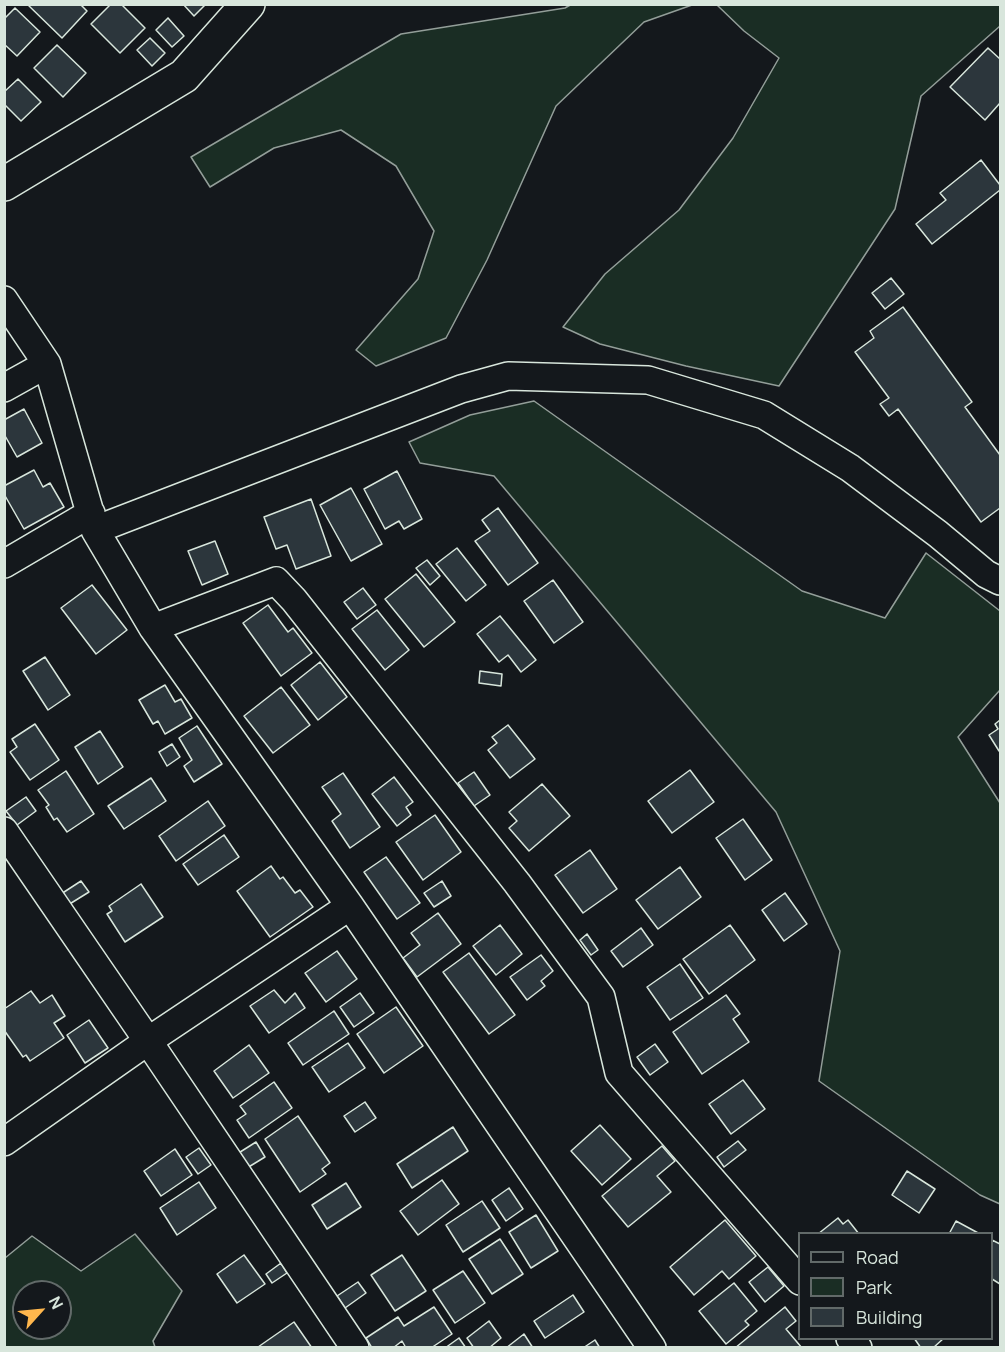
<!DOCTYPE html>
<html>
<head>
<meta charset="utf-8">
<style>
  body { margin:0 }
  #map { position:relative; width:1005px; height:1352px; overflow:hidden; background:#14181c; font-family:Manrope,sans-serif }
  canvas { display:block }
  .frame { position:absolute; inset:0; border:6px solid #d8e6dc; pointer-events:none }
  .legend { position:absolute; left:798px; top:1232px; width:195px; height:108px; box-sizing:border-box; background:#14181c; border:2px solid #626a69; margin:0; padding:8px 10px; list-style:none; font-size:18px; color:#d8e6dc }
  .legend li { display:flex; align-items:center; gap:12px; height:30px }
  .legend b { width:30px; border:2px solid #626a69 }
  .north { position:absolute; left:12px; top:1280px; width:60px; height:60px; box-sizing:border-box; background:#14181c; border:2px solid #626a69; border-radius:50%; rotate:63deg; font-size:16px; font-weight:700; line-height:24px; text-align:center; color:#d8e6dc }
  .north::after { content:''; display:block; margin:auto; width:21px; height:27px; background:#ffb74d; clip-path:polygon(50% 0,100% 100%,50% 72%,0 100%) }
</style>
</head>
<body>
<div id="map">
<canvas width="1005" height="1352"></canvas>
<div class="frame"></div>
<ul class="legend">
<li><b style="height:8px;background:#14181c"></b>Road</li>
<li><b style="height:16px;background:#1a2d24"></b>Park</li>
<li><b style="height:16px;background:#2c363c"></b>Building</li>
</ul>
<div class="north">N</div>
</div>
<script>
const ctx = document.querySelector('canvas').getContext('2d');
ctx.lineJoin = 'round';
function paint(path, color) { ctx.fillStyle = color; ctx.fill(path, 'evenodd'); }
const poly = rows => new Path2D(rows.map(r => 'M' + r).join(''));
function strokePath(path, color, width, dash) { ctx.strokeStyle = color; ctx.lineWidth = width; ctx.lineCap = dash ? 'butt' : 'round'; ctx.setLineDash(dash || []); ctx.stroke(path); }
const green = poly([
  [572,4,692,5,644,22,556,106,487,260,446,338,376,366,356,350,418,279,434,231,396,166,341,130,274,148,210,187,191,157,401,34,565,8,572,4],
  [717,5,1000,5,1000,26,921,96,895,209,779,386,686,366,600,344,563,327,605,274,679,210,733,138,779,58,744,31,717,5],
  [534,401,802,591,885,618,926,553,1000,611,1000,690,958,737,1000,803,1000,1204,980,1195,819,1081,840,951,776,812,494,476,420,463,409,442,470,415,534,401],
  [135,1234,182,1291,153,1341,155,1347,5,1347,5,1258,32,1236,81,1271,135,1234],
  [24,1292,60,1292,60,1328,24,1328,24,1292]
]);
const building = poly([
  [27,4,80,4,87,11,62,38,27,4],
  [111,4,121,4,145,28,120,53,91,24,111,4],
  [183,4,206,4,194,16,183,4],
  [15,8,40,32,17,56,4,44,4,19,15,8],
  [168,18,184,36,172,47,156,30,168,18],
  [150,38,165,53,152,66,137,50,150,38],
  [57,45,86,73,63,97,34,68,57,45],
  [988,48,1000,59,1000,103,985,120,950,87,988,48],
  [18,79,41,102,21,121,4,104,4,92,18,79],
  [981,160,1000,185,1000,190,932,244,916,224,946,200,940,193,981,160],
  [891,278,904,294,885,309,872,293,891,278],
  [903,307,972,402,965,407,1000,455,1000,508,981,522,898,409,889,416,880,404,889,398,855,352,874,338,870,331,903,307],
  [24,409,42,443,17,457,4,434,4,420,24,409],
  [34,470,43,487,50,483,64,507,24,529,4,494,4,486,34,470],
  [397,471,422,519,404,529,399,521,385,529,364,489,397,471],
  [351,488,382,544,351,561,320,505,351,488],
  [311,499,331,556,296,569,287,545,276,549,264,517,311,499],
  [498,508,538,563,508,585,475,541,490,531,482,520,498,508],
  [215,541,228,574,202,585,188,551,215,541],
  [457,548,486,585,466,601,436,564,457,548],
  [427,560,440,576,430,585,416,568,427,560],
  [416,574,455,622,424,647,385,599,416,574],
  [553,580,583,622,554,643,524,601,553,580],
  [92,585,127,630,96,654,61,608,92,585],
  [363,588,376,605,357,619,344,602,363,588],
  [268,605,288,632,293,628,312,653,281,676,243,623,268,605],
  [377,610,409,650,385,670,352,629,377,610],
  [500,616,536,660,521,672,508,655,499,662,477,634,500,616],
  [45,657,70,695,48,710,23,671,45,657],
  [320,662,347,697,318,720,291,685,320,662],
  [480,671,502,674,501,686,479,683,480,671],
  [165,685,175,702,181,699,192,718,165,734,158,721,153,724,139,700,165,685],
  [281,687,310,725,273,753,244,716,281,687],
  [1000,720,1000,750,999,751,989,735,998,729,995,724,1000,720],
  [35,724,59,760,30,780,10,752,17,747,12,739,35,724],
  [508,725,535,759,510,778,488,750,497,743,492,737,508,725],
  [197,726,222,764,194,782,184,766,192,760,179,738,197,726],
  [100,731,123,767,98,784,75,747,100,731],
  [172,744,180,757,167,766,159,752,172,744],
  [690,770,714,802,672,833,648,801,690,770],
  [66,771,94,814,67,832,57,818,54,820,46,807,49,805,38,790,66,771],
  [474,772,490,795,474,806,458,783,474,772],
  [343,773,380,827,350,848,332,821,341,814,322,787,343,773],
  [394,777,413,802,406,807,411,815,397,826,372,794,394,777],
  [151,778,166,801,124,829,108,806,151,778],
  [542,784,570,816,529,851,509,828,517,821,509,812,542,784],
  [26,797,36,811,17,825,6,811,26,797],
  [208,801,225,826,176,861,159,836,208,801],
  [435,815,461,852,423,880,396,842,435,815],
  [743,819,772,860,745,880,716,838,743,819],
  [224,835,239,857,198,885,183,864,224,835],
  [590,850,617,889,583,913,555,875,590,850],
  [386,857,420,903,397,919,364,872,386,857],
  [271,866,280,879,283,877,295,893,300,890,313,907,270,937,237,891,271,866],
  [680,867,701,897,658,929,636,900,680,867],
  [81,881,89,892,68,905,61,894,81,881],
  [442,881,451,896,434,907,424,893,442,881],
  [141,884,163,917,125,942,107,914,112,911,109,906,141,884],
  [785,893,807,924,784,941,762,910,785,893],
  [438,913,461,944,417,977,403,958,420,945,411,933,438,913],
  [500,925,522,954,496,975,473,946,500,925],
  [730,925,755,960,709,994,683,959,730,925],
  [641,928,653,945,623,967,611,951,641,928],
  [587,934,598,950,591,955,580,940,587,934],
  [337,951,357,979,326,1002,305,973,337,951],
  [469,953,515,1015,489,1034,443,972,469,953],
  [541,955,553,971,541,981,545,986,527,1000,510,977,541,955],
  [680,964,703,998,670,1020,647,987,680,964],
  [274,990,285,1003,295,993,305,1008,269,1033,250,1006,274,990],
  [31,991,40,1003,52,995,65,1016,54,1023,64,1038,30,1061,26,1055,23,1057,4,1030,4,1009,31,991],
  [360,993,374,1013,354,1027,340,1007,360,993],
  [726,995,740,1014,733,1019,749,1042,702,1074,673,1032,726,995],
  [396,1007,423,1046,384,1073,357,1034,396,1007],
  [334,1011,349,1034,303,1065,288,1043,334,1011],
  [89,1020,108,1048,85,1063,67,1035,89,1020],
  [348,1043,365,1068,329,1092,312,1067,348,1043],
  [655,1044,668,1062,650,1075,637,1057,655,1044],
  [249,1045,269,1073,233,1098,214,1071,249,1045],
  [743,1080,765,1109,731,1134,709,1104,743,1080],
  [274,1082,292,1108,249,1138,237,1120,246,1114,240,1106,274,1082],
  [365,1102,376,1118,355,1132,344,1116,365,1102],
  [298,1116,330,1163,322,1169,326,1174,300,1192,265,1139,298,1116],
  [600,1125,631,1159,602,1185,571,1151,600,1125],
  [453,1127,468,1151,412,1188,397,1164,453,1127],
  [738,1141,746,1150,724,1167,717,1157,738,1141],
  [256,1142,265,1157,247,1168,237,1154,256,1142],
  [662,1146,675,1161,657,1176,671,1192,628,1227,602,1196,662,1146],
  [199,1148,211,1165,198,1174,186,1157,199,1148],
  [175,1149,192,1175,161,1196,144,1171,175,1149],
  [907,1171,935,1189,919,1213,892,1195,907,1171],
  [442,1180,459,1204,418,1235,400,1211,442,1180],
  [199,1182,216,1208,177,1235,160,1208,199,1182],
  [346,1183,361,1207,327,1229,312,1205,346,1183],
  [509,1188,523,1209,506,1221,492,1200,509,1188],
  [482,1201,500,1228,463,1252,446,1225,482,1201],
  [536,1215,558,1251,531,1268,509,1232,536,1215],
  [838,1218,843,1224,848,1220,859,1234,818,1234,838,1218],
  [725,1220,756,1256,729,1279,722,1271,694,1295,670,1267,725,1220],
  [956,1221,980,1234,949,1234,956,1221],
  [500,1239,523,1274,492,1294,469,1259,500,1239],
  [992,1240,1000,1244,1000,1284,992,1279,992,1240],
  [244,1255,265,1284,237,1303,217,1274,244,1255],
  [402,1255,426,1291,395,1311,371,1275,402,1255],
  [281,1263,287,1273,272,1283,266,1274,281,1263],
  [768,1267,784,1286,765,1302,749,1282,768,1267],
  [463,1271,485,1303,455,1323,433,1290,463,1271],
  [358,1282,366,1293,345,1308,337,1296,358,1282],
  [734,1283,757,1311,745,1321,749,1325,726,1344,699,1311,734,1283],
  [573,1295,584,1312,545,1338,534,1321,573,1295],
  [434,1307,452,1334,431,1348,406,1348,402,1341,393,1348,372,1348,366,1338,398,1317,404,1326,434,1307],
  [785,1307,796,1321,786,1329,802,1348,735,1348,785,1307],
  [489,1321,501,1338,489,1348,474,1348,467,1338,489,1321],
  [294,1322,312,1348,258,1348,258,1347,294,1322],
  [524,1334,533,1348,506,1348,524,1334],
  [459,1338,466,1348,445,1348,459,1338],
  [914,1338,944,1338,933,1348,921,1348,914,1338],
  [595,1340,600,1348,583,1348,595,1340]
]);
const street = poly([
  [4,300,47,364,95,530,153,628,350,906,652,1348],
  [4,388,47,364],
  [95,530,461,389,508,376,648,380,764,415,850,468,938,534,986,574,1000,581],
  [4,564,91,513],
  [153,628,276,581,294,600,517,883,601,997,619,1073,800,1281],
  [4,831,148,1041,355,1348],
  [4,1142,148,1041,350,906],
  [850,1338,858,1348]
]);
const secondary = poly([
  [4,184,184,76,248,4]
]);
paint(green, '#1a2d24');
strokePath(green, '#939e99', 1.5);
paint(building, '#2c363c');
strokePath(building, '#d8e6dc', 1.5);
strokePath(street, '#d8e6dc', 30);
strokePath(secondary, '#d8e6dc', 36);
strokePath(street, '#14181c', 27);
strokePath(secondary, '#14181c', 33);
</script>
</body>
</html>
